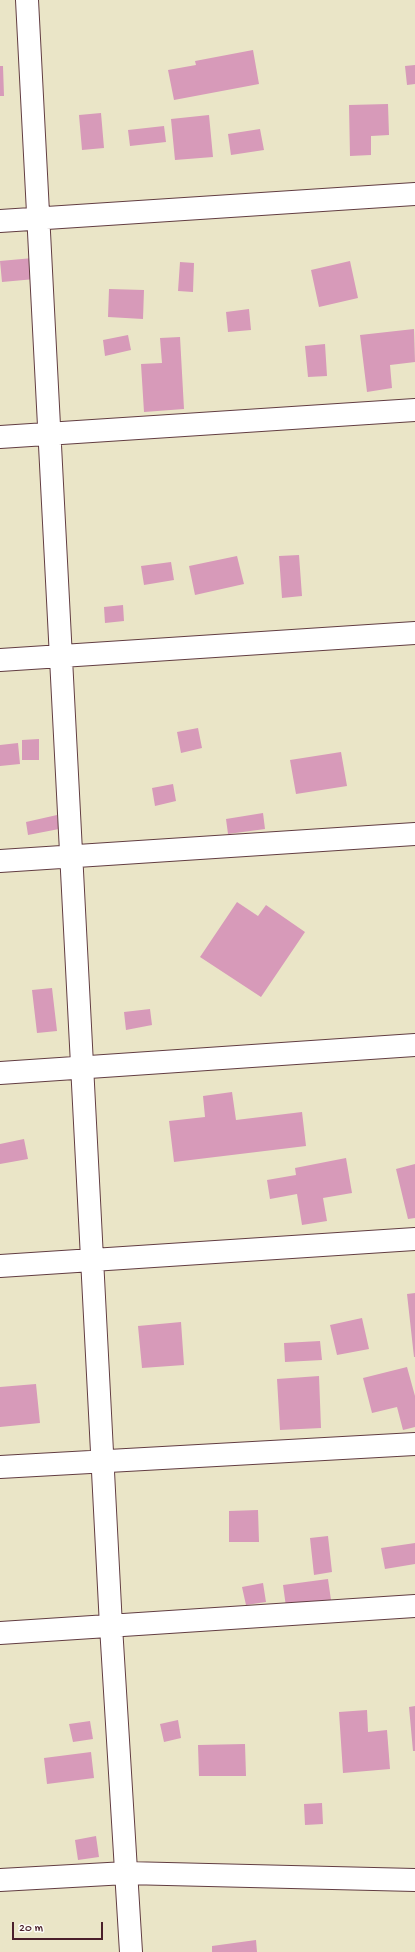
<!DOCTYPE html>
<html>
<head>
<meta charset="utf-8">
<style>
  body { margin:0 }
  #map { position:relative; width:415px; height:1952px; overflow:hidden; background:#eae5c7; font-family:"Gochi Hand",sans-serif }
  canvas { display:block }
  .scale { position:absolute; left:12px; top:1922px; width:91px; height:18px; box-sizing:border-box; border:2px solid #4a1f2b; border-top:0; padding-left:5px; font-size:12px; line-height:14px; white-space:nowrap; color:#4a1f2b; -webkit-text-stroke:3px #fdfcf7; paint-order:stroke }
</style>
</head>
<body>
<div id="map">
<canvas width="415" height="1952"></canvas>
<div class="scale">20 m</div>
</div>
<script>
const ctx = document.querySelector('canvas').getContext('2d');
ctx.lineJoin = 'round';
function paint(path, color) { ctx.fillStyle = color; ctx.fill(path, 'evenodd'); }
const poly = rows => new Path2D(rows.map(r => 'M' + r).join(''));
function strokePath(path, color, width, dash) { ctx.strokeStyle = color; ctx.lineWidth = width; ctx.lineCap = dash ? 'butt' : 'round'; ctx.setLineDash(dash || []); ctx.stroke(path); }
const building = poly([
  [253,50,259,84,174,100,168,70,196,65,195,61],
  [415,65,415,84,407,85,405,66],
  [0,66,3,66,4,96,0,96],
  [388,104,389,135,371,136,371,155,350,156,349,105],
  [101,113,104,148,82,150,79,115],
  [209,115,213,157,175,160,171,119],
  [164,126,166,142,130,146,128,130],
  [260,129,264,150,231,155,228,134],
  [33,258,35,279,2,282,0,261],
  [350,261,358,298,319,307,311,270],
  [180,262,194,263,193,292,178,291],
  [109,289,144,290,143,319,108,317],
  [249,309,251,330,228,332,226,312],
  [414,329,415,362,390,365,392,388,367,392,360,335],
  [128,335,131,350,105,356,103,340],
  [180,337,184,409,144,412,141,364,162,363,160,338],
  [325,344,327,376,308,377,305,346],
  [299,555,302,596,282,598,279,556],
  [237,556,244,584,195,595,189,566],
  [171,562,174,580,144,585,141,566],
  [123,605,124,621,105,623,104,607],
  [198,728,202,748,181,753,177,732],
  [39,739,39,760,22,760,22,740],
  [18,743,20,764,0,766,0,745],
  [341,752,347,786,296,794,290,760],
  [173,784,176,801,155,806,152,788],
  [263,813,265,829,228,834,226,819],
  [57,815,59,829,28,835,26,822],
  [237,902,258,916,266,905,305,932,261,997,200,957],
  [52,988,57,1031,37,1033,32,990],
  [150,1009,152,1025,126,1030,124,1012],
  [232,1092,236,1120,302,1112,306,1146,174,1162,169,1121,205,1117,203,1096],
  [24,1139,28,1159,0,1164,0,1144],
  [346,1158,352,1193,323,1198,327,1221,302,1225,297,1194,270,1199,267,1180,296,1175,295,1168],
  [415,1164,415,1218,408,1219,396,1169],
  [415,1293,415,1357,414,1357,407,1294],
  [362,1318,369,1349,337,1355,330,1325],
  [181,1322,184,1365,142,1368,138,1326],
  [320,1341,322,1360,285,1362,284,1343],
  [407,1367,415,1396,415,1427,403,1430,397,1407,372,1413,363,1378],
  [319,1376,321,1428,280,1430,277,1379],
  [36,1384,40,1423,0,1427,0,1387],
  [258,1510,259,1542,229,1542,229,1511],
  [328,1536,332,1572,314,1575,310,1538],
  [415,1543,415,1564,385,1569,381,1548],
  [328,1579,333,1614,288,1621,283,1585],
  [263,1583,266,1602,246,1605,242,1587],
  [415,1706,415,1751,413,1751,409,1707],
  [367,1710,368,1732,387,1730,390,1769,343,1773,339,1712],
  [178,1720,181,1738,164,1742,160,1724],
  [90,1721,93,1739,73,1742,69,1724],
  [245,1744,246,1776,199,1776,198,1745],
  [91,1752,94,1778,47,1784,44,1758],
  [322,1803,323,1824,305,1825,304,1804],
  [96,1836,99,1857,78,1860,75,1840],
  [256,1940,257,1952,212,1952,212,1946]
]);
const street = poly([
  [27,0,111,1626,131,1952],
  [0,221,415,194],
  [0,437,415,410],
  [0,660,415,633],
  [0,861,415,834],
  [0,1073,415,1045],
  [0,1266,415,1239],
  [0,1467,415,1444],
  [0,1633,415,1606],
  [0,1880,126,1873,415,1880]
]);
paint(building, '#d79ab9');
strokePath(street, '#623d42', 24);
strokePath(street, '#fff', 22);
</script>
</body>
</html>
